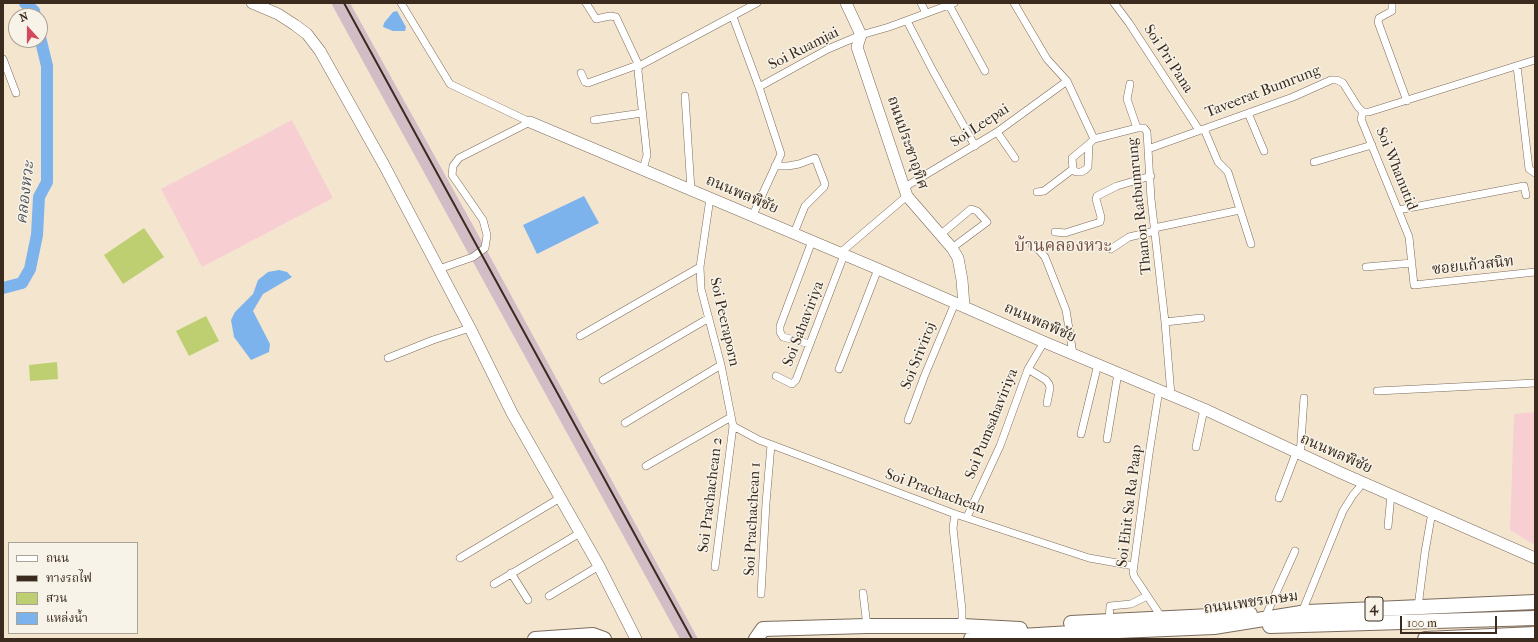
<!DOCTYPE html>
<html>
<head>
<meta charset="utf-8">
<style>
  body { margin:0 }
  #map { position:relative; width:1538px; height:642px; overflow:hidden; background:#f4e5cf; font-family:"IM FELL French Canon","Noto Serif Thai",serif }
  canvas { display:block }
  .frame { position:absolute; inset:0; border:4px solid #3b2a1e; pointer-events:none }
  .legend { position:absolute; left:8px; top:542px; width:130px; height:92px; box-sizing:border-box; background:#f7f3e8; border:1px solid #aca397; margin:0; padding:5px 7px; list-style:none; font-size:12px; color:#3b2a1e }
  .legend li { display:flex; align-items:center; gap:8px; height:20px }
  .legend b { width:20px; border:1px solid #aca397 }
  .north { position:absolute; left:8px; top:8px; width:40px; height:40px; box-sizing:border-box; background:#f7f3e8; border:1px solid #aca397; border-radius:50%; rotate:339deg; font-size:11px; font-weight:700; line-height:16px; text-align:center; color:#3b2a1e }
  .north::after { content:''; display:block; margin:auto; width:14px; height:18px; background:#d1495b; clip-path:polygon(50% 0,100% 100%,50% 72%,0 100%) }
  .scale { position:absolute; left:1400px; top:616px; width:97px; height:18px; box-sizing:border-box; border:2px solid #3b2a1e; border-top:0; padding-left:5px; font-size:12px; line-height:14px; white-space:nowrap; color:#3b2a1e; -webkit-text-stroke:3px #f7f3e8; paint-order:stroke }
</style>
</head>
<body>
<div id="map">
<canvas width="1538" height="642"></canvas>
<div class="frame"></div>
<ul class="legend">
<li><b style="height:5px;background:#fff"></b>ถนน</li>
<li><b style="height:5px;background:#3b2a1e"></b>ทางรถไฟ</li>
<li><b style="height:11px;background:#becf72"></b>สวน</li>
<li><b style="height:11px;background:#7db3ec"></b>แหล่งน้ำ</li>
</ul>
<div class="north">N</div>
<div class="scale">100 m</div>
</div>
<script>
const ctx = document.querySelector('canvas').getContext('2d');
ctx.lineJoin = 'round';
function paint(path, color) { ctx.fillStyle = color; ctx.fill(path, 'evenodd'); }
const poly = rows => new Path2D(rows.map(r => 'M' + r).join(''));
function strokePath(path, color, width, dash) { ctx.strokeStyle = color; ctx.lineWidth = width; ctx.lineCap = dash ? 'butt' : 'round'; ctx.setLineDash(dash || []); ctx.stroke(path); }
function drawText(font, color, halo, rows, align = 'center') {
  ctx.font = font + ' "IM FELL French Canon","Noto Serif Thai",serif'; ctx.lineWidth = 3; ctx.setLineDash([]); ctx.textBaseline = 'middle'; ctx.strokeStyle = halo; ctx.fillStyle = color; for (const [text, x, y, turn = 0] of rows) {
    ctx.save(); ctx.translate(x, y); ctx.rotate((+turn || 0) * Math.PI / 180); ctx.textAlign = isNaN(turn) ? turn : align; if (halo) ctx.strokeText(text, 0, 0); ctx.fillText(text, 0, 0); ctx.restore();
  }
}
const built = poly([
  [292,120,333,198,202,267,161,189],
  [1535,412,1535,545,1510,530,1514,414]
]);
const industrial = poly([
  [331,3,350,3,475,229,698,639,680,639]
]);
const green = poly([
  [144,228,164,257,123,284,104,255],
  [206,316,219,341,189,356,176,331],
  [57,362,58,379,30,381,29,365]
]);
const water = poly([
  [397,11,406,27,405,31,393,31,383,27,384,23,393,12],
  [584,196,599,223,537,254,523,225],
  [279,270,287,272,292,277,263,294,253,311,270,344,269,352,251,360,234,337,231,320,235,312,253,294,258,280,268,272]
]);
const river = poly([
  [25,3,34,11,35,16],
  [3,288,22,283,30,269,37,235,39,197,47,182,47,66,40,37]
]);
const street = poly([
  [401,3,450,84,530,122],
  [586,3,596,19,610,16,616,17,639,66,638,71,647,155,643,169],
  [921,3,926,13],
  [1014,3,1047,59,1067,81,1094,139,1137,128,1144,128,1147,132,1151,199,1165,322,1171,395],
  [1114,3,1129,23,1199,130],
  [1392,3,1392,11,1379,18,1378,22,1407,101],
  [949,5,985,71],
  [733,17,759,87,781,154,752,217],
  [907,21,933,71,975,146],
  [3,59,16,93],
  [1517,66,1529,169,1535,173],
  [581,73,585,82,588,83,635,66,639,66,757,3],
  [1130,84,1127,99,1137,128],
  [759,87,828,49,861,35,889,27,954,3],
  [685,96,691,190],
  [1363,112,1361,119,1409,237,1414,285,1535,272],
  [1248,113,1264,151],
  [594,120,642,113],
  [1204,129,1218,162,1228,172,1251,244],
  [997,132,1015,158],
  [1148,149,1293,97,1331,80,1337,80,1343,83,1358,107,1363,112,1369,112,1535,60],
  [1314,162,1372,145],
  [775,166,788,166,799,164,815,158,825,184,824,187,805,206,794,233],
  [1073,169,1072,158,1089,144],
  [905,187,997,132,1067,81],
  [1037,192,1044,191,1073,169,1076,172,1081,172,1085,170,1088,167,1089,144,1094,139],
  [710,198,700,267,701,289,721,365,733,426,715,567],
  [1398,210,1524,186,1526,195],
  [1154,228,1240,210],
  [1055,232,1065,233,1100,222,1101,217,1096,199,1097,196,1117,186,1151,176],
  [940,235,971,209,977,211,987,222,952,248],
  [1032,245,1038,249,1045,257,1066,310,1073,354],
  [1111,249,1129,237,1155,231],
  [840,253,907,196],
  [1366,267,1412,263],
  [439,269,473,257,485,248,487,235,483,220,452,175,453,166,459,158,530,122],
  [1165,322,1201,318],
  [580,336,700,267],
  [810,344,783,337,780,332,780,326,812,241],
  [388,358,433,340,470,328],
  [839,369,878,269],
  [1028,369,1046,380,1049,384,1050,388,1047,403],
  [776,376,792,384,796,380,844,255],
  [603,380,709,318],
  [1159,390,1149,454,1133,572,1134,576,1162,618],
  [1377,391,1535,383],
  [908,420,924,377,955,303],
  [625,423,721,365],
  [733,426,759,440,955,514,1089,558,1134,566],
  [1081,434,1098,364],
  [1107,439,1118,373],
  [1196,447,1204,409],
  [1300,455,1304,398],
  [646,466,731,417],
  [1279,498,1296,453],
  [955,514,953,528,962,610,962,626],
  [967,517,1000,446,1028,369,1044,342],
  [1388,526,1391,495],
  [460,558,560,498],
  [511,573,528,600],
  [494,584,580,533],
  [863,593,867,626],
  [761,594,766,503,771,445],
  [549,596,599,566],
  [1418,607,1425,552,1432,512],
  [1302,612,1343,511,1353,495,1359,488,1362,482],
  [1267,613,1295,551],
  [1109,621,1110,606,1131,604,1147,596]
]);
const secondary = poly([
  [252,3,278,14,295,25,307,34,320,51,384,165,470,328,512,413,599,566,636,639],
  [846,3,861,35,857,47,907,196,952,248,958,258,962,280,964,306],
  [530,122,878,269,1044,342,1204,409,1339,472,1535,558]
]);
const highway = poly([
  [1071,623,1250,614],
  [1270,626,1535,618],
  [535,639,593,635,604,639],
  [756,639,763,629,867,626,962,626,1020,629],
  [971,639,1071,633,1214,627,1307,612,1535,602],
  [1425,639,1535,634]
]);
const rail = poly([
  [344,3,692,639]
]);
const shields = [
  [1374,609,18]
];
const shieldNames = [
  ["4",1374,609]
];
const streetNames = [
  ["Soi Ruamjai",804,49,-27],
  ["Soi Pri Pana",1168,59,57],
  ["Taveerat Bumrung",1263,92,-21],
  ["Soi Leepai",980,126,-33],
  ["ถนนประชาอุทิศ",907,143,71],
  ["Soi Whanutid",1396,169,68],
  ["ถนนพลพิชัย",742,195,23],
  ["Thanon Ratbumrung",1140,206,-96],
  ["ซอยแก้วสนิท",1473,266,-6],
  ["Soi Peeraporn",724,322,77],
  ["ถนนพลพิชัย",1040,323,24],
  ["Soi Sahaviriya",804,324,-69],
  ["Soi Sriviroj",919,356,-68],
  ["Soi Pumsahaviriya",992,424,-68],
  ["ถนนพลพิชัย",1336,454,24],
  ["Soi Prachachean",935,492,20],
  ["Soi Prachachean 2",711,495,-83],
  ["Soi Ehit Sa Ra Paap",1130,506,-83],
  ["Soi Prachachean 1",753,519,-87],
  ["ถนนเพชรเกษม",1251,603,-8]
];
const waterNames = [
  ["คลองหวะ",26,193,-83]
];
const quarterNames = [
  ["บ้านคลองหวะ",1063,247]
];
paint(built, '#f7cfd3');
paint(industrial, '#d2bdc7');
paint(green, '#becf72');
paint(water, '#7db3ec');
strokePath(river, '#7db3ec', 12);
strokePath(street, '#7c6b5c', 8);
strokePath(secondary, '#7c6b5c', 12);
strokePath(highway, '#7c6b5c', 16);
strokePath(street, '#fff', 7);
strokePath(secondary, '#fff', 11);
strokePath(highway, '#fff', 14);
strokePath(rail, '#3b2a1e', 2);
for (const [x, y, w] of shields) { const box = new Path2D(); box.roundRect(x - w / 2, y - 12, w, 24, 3); ctx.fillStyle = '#f7f3e8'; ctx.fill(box); strokePath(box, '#3b2a1e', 1); }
drawText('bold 14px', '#3b2a1e', null, shieldNames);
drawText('15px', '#3b2a1e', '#f7f3e8', streetNames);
drawText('italic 16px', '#4f535c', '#f7f3e8', waterNames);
drawText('17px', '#765042', '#f7f3e8', quarterNames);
</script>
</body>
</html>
